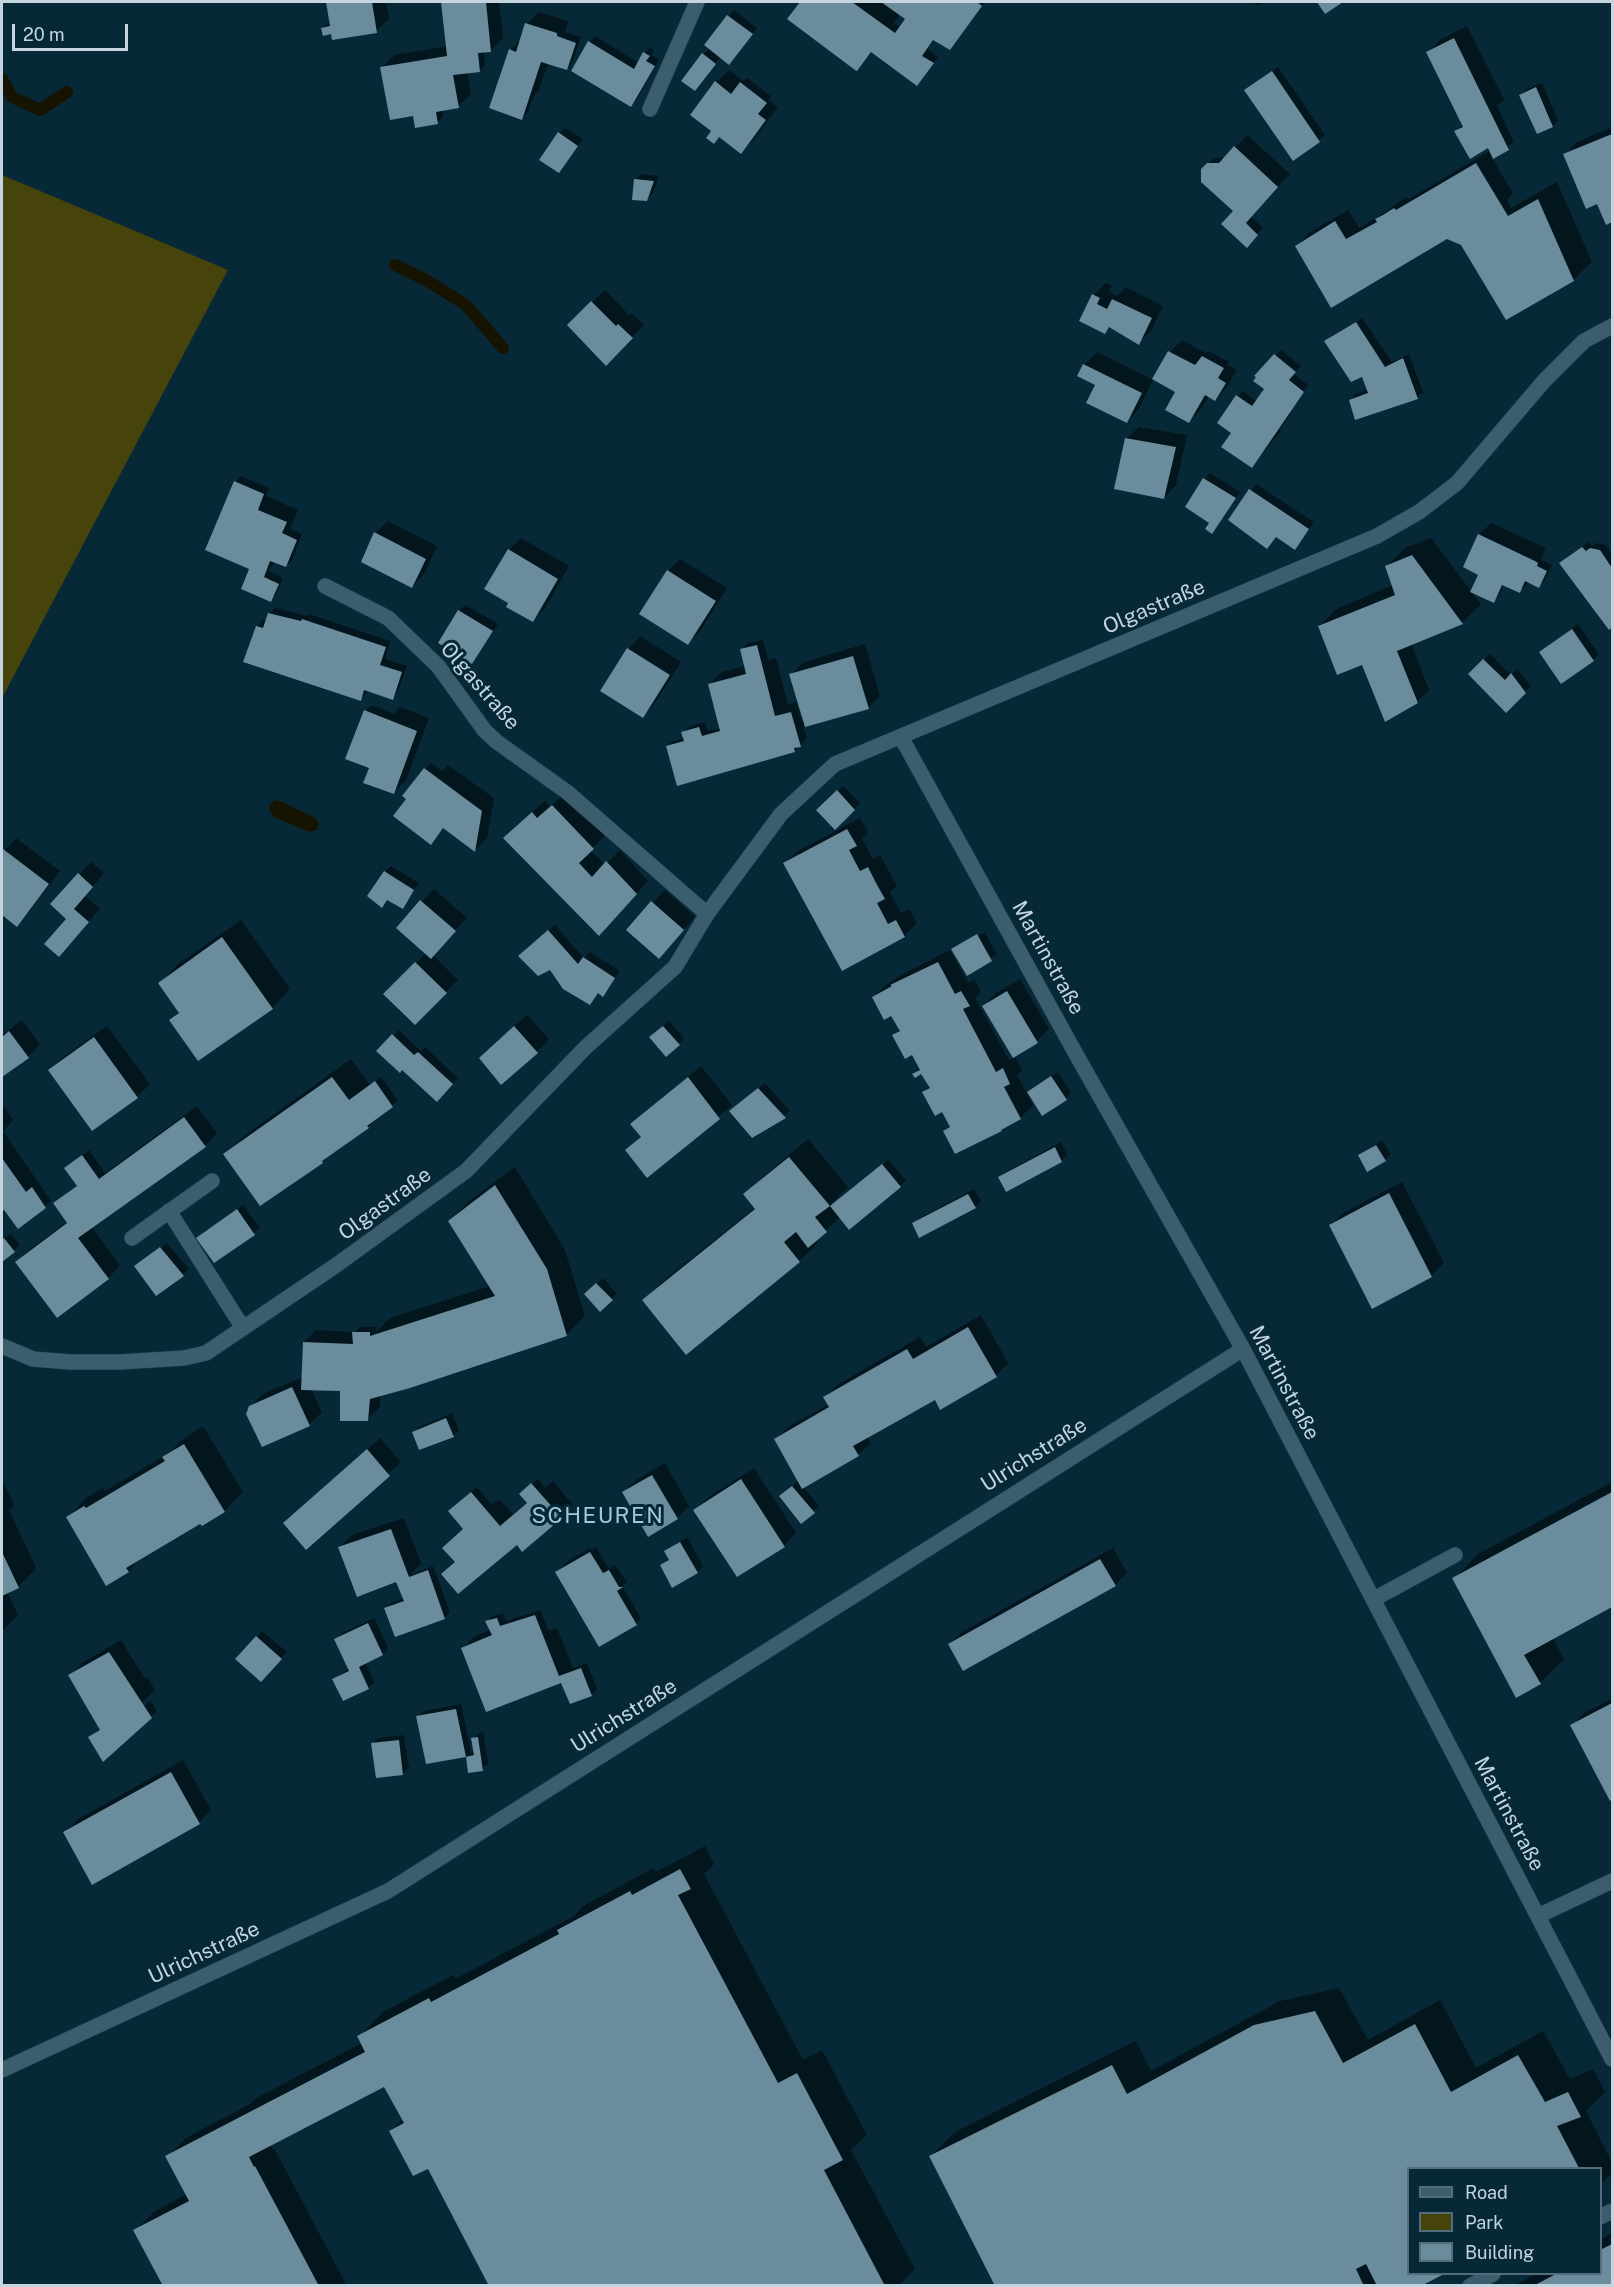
<!DOCTYPE html>
<html>
<head>
<meta charset="utf-8">
<style>
  body { margin:0 }
  #map { position:relative; width:1614px; height:2287px; overflow:hidden; background:#072937; font-family:"Public Sans",sans-serif }
  canvas { display:block }
  .frame { position:absolute; inset:0; border:3px solid #c4d5df; pointer-events:none }
  .legend { position:absolute; left:1407px; top:2167px; width:195px; height:108px; box-sizing:border-box; background:#072937; border:2px solid #536e7a; margin:0; padding:8px 10px; list-style:none; font-size:18px; color:#c4d5df }
  .legend li { display:flex; align-items:center; gap:12px; height:30px }
  .legend b { width:30px; border:2px solid #536e7a }
  .scale { position:absolute; left:12px; top:24px; width:116px; height:27px; box-sizing:border-box; border:3px solid #c4d5df; border-top:0; padding-left:8px; font-size:18px; line-height:21px; white-space:nowrap; color:#c4d5df; -webkit-text-stroke:4px #072937; paint-order:stroke }
</style>
</head>
<body>
<div id="map">
<canvas width="1614" height="2287"></canvas>
<div class="frame"></div>
<ul class="legend">
<li><b style="height:8px;background:#3b5d6e"></b>Road</li>
<li><b style="height:16px;background:#47440b"></b>Park</li>
<li><b style="height:16px;background:#6a8c9d"></b>Building</li>
</ul>
<div class="scale">20 m</div>
</div>
<script>
const ctx = document.querySelector('canvas').getContext('2d');
ctx.lineJoin = 'round';
function paint(path, color) { ctx.fillStyle = color; ctx.fill(path, 'evenodd'); }
const poly = rows => new Path2D(rows.map(r => 'M' + r).join(''));
function strokePath(path, color, width, dash) { ctx.strokeStyle = color; ctx.lineWidth = width; ctx.lineCap = dash ? 'butt' : 'round'; ctx.setLineDash(dash || []); ctx.stroke(path); }
function drawText(font, color, halo, rows, align = 'center') {
  ctx.font = font + ' "Public Sans",sans-serif'; ctx.lineWidth = 6; ctx.setLineDash([]); ctx.textBaseline = 'middle'; ctx.strokeStyle = halo; ctx.fillStyle = color; for (const [text, x, y, turn = 0] of rows) {
    ctx.save(); ctx.translate(x, y); ctx.rotate((+turn || 0) * Math.PI / 180); ctx.textAlign = isNaN(turn) ? turn : align; if (halo) ctx.strokeText(text, 0, 0); ctx.fillText(text, 0, 0); ctx.restore();
  }
}
const green = poly([
  [2,175,228,270,2,698]
]);
const water = poly([
  [277,800,316,818,319,823,317,830,309,832,274,817,271,813,269,807,272,802]
]);
const shadow = poly([
  [327,2,386,2,389,19,376,31,332,33,323,28,330,21],
  [442,2,499,2,503,38,491,50,484,51,485,65,479,71,467,72,471,94,458,106,442,109,443,117,437,123,414,114,382,68,394,55,448,46],
  [802,2,985,2,955,43,935,38,927,49,938,57,917,84,873,51,857,68,790,18],
  [901,13,906,20,901,28,894,23],
  [1254,2,1263,2,1257,6],
  [734,10,757,28,735,57,721,56,700,83,703,54,710,48,706,44],
  [539,12,568,21,565,32,581,37,572,63,567,68,548,63,539,90,533,97,528,112,522,118,510,50,522,38,527,24],
  [1467,26,1504,99,1497,106,1514,142,1492,158,1513,193,1507,200,1511,208,1557,182,1592,262,1573,280,1450,239,1297,246,1309,233,1348,210,1359,228,1381,215,1397,203,1407,197,1409,199,1491,150,1489,146,1456,131,1463,125,1428,52,1440,40],
  [595,36,639,63,650,47,654,50,651,55,659,60,637,99,631,105,573,70,590,42],
  [1278,67,1325,135,1293,159,1246,90],
  [729,70,743,81,747,78,771,96,768,100,778,107,753,140,741,152,713,131,716,82],
  [1542,83,1558,120,1553,126,1538,132,1521,95,1527,89],
  [1612,127,1612,220,1606,223,1598,202,1565,155,1577,142],
  [565,128,583,139,564,165,559,133],
  [1247,135,1290,174,1250,216,1263,228,1247,246,1235,211,1203,170,1214,158,1225,158],
  [641,174,659,176,653,193,647,199,635,180],
  [1106,283,1112,286,1109,291,1117,296,1126,287,1163,306,1151,331,1138,343,1110,327,1105,332,1094,295],
  [605,290,629,315,631,313,644,325,606,363,569,325],
  [1362,318,1392,362,1409,354,1423,392,1417,398,1351,400,1356,394,1368,390,1363,375,1326,342,1332,336],
  [1182,340,1206,353,1209,351,1229,362,1227,365,1237,370,1227,387,1215,400,1209,396,1201,409,1189,421,1177,391,1170,352],
  [1281,350,1301,366,1294,374,1308,385,1289,413,1291,414,1279,430,1281,431,1252,466,1233,433,1237,396,1243,391,1256,401,1266,389,1256,376],
  [1097,352,1153,380,1139,409,1126,421,1097,384,1079,376,1084,365],
  [1139,427,1187,435,1176,485,1164,498,1126,439],
  [1210,473,1240,492,1212,533,1205,479],
  [241,476,269,488,266,496,298,510,290,529,302,534,292,560,286,566,276,562,268,570,283,578,276,594,271,600,250,570,235,482],
  [1256,484,1314,522,1295,548,1277,536,1267,547,1230,520],
  [388,521,437,546,424,574,412,587,375,533],
  [1491,523,1546,548,1541,560,1552,565,1545,580,1539,586,1529,582,1520,592,1504,584,1499,595,1494,601,1479,576,1479,535],
  [521,538,569,566,545,608,533,620,509,550],
  [1431,538,1481,604,1463,622,1411,643,1429,690,1417,702,1363,663,1319,626,1338,608,1393,585,1386,567,1405,548],
  [1589,542,1592,546,1597,543,1606,545,1612,555,1612,625,1609,628,1567,558],
  [680,559,727,588,700,631,688,643,668,571],
  [465,605,498,624,472,663,440,643,459,611],
  [275,608,307,616,309,614,390,641,385,659,407,666,398,692,392,698,369,690,360,699,245,661,258,626,263,620,267,622,269,614],
  [1578,624,1599,654,1593,660,1541,652],
  [640,636,681,662,655,703,643,716,602,690,628,649],
  [763,640,768,660,776,658,788,704,796,702,802,721,804,720,791,674,804,662,865,644,880,696,868,708,803,726,807,738,794,751,667,746,673,741,684,738,683,733,689,727,705,722,708,731,721,728,709,684,722,672,746,666,742,649,748,643],
  [1490,654,1511,675,1517,669,1531,686,1506,711,1470,674],
  [371,705,394,714,400,707,429,718,406,780,394,792,371,767,365,711],
  [431,763,442,771,448,765,494,798,487,838,475,850,444,827,437,837,408,798,425,769],
  [843,786,860,803,835,827,818,810],
  [565,793,605,836,590,850,605,865,620,850,648,881,611,922,517,825,545,801,550,807],
  [860,818,868,832,862,839,873,859,880,855,897,886,890,892,901,913,909,909,917,923,904,936,842,969,785,863,798,851],
  [16,838,60,871,29,912,17,925,2,914,2,853],
  [91,862,104,873,85,896,100,909,59,955,68,919,52,904],
  [391,866,419,883,402,907,385,872],
  [434,889,467,918,433,955,458,980,415,1023,385,994,426,953,398,928],
  [665,890,695,917,659,957,628,930],
  [241,920,290,989,272,1008,171,1020,180,1011,160,983,178,964],
  [555,925,584,958,590,952,620,971,603,995,551,969,526,950],
  [983,929,997,954,967,974,953,949,958,944,958,947,985,932],
  [950,950,968,983,974,979,981,992,975,998,1009,1060,1015,1058,984,1006,996,993,1020,979,1049,1029,1037,1041,1014,1055,1022,1070,1017,1075,1033,1105,1020,1118,1001,1130,956,1152,945,1131,951,1125,943,1110,924,1092,930,1086,922,1072,914,1074,920,1068,913,1053,894,1035,900,1029,892,1014,873,997,886,985,905,973],
  [527,1015,549,1039,537,1052,493,1046],
  [22,1020,40,1044,28,1057,2,1076,2,1035],
  [669,1021,684,1038,679,1044,657,1031],
  [107,1026,150,1084,137,1097,92,1129,50,1070,62,1058],
  [399,1030,421,1051,425,1047,458,1078,437,1100,402,1068,378,1051],
  [351,1059,370,1085,381,1077,398,1100,368,1127,330,1153,322,1162,225,1154,244,1136],
  [701,1066,732,1105,647,1175,627,1150,642,1136,632,1124],
  [1058,1072,1071,1093,1066,1099,1029,1093],
  [765,1083,790,1111,752,1136,737,1105],
  [2,1104,13,1120,3,1131,51,1201,18,1227,4,1208,2,1209],
  [197,1106,217,1133,205,1146,91,1226,120,1266,108,1278,17,1262,29,1250,68,1221,78,1185,72,1163,89,1150,105,1173],
  [808,1139,848,1187,831,1204,832,1206,888,1160,906,1180,900,1186,840,1217,815,1240,818,1243,799,1261,644,1300,662,1282,756,1207,745,1194,764,1176],
  [1382,1140,1391,1154,1385,1160,1360,1155],
  [1061,1142,1067,1155,1061,1161,1000,1178,1006,1172],
  [515,1167,565,1250,585,1316,567,1334,380,1394,380,1407,367,1419,342,1390,311,1389,322,1412,309,1425,263,1445,250,1407,263,1394,303,1377,304,1342,316,1330,355,1332,360,1327,376,1327,375,1333,390,1318,490,1286,450,1221,468,1202],
  [1402,1182,1444,1263,1432,1275,1373,1307,1330,1225,1343,1213],
  [974,1189,981,1201,975,1207,914,1223,920,1218],
  [243,1205,260,1228,215,1261,204,1233],
  [11,1234,20,1245,2,1260,2,1240],
  [167,1243,189,1269,183,1275,142,1261],
  [603,1278,617,1294,600,1310,586,1294],
  [981,1315,1008,1363,996,1376,935,1398,868,1438,871,1443,858,1455,803,1487,819,1506,802,1522,787,1491,799,1480,776,1439,788,1427,829,1404,825,1397,837,1385,920,1337,926,1347],
  [452,1413,459,1430,453,1436,413,1432,419,1427],
  [203,1426,243,1492,224,1511,201,1522,143,1556,128,1571,68,1517,86,1498,103,1488,105,1491,169,1453,183,1439],
  [380,1438,401,1462,306,1548,297,1511],
  [665,1463,689,1506,677,1518,624,1492,636,1480],
  [754,1468,796,1533,784,1546,695,1510,707,1498],
  [538,1479,545,1488,553,1481,573,1505,561,1517,517,1543,456,1562,465,1528,456,1505,477,1487,492,1505,499,1499,513,1514,528,1502,527,1488],
  [1612,1482,1612,1606,1553,1638,1564,1659,1540,1683,1454,1579,1478,1554],
  [4,1483,14,1505,9,1510,36,1568,18,1587,7,1592,18,1615,2,1631,2,1484],
  [404,1518,421,1563,410,1575,433,1566,450,1612,444,1618,386,1609,391,1603,404,1598,398,1583,339,1548,352,1535],
  [687,1537,703,1566,697,1572,662,1566,670,1559,666,1552],
  [596,1547,609,1569,615,1565,627,1582,622,1586,641,1618,636,1624,557,1572,569,1560,590,1548,591,1550],
  [1113,1548,1127,1573,1115,1585,950,1644,962,1632],
  [540,1610,549,1631,557,1628,573,1668,587,1663,597,1689,591,1695,562,1681,463,1648,475,1636,490,1630,487,1622,493,1616,503,1613,506,1621],
  [374,1618,388,1648,383,1654,365,1662,374,1682,368,1688,334,1679,350,1668,336,1639,342,1633],
  [262,1631,287,1652,267,1674,257,1637],
  [121,1640,145,1679,147,1677,155,1690,142,1703,142,1708,150,1700,157,1711,151,1717,90,1737,101,1728,70,1676,82,1663],
  [1612,1699,1612,1798,1610,1799,1572,1726,1584,1713],
  [461,1704,471,1752,475,1751,473,1739,479,1733,483,1732,488,1763,482,1769,470,1771,467,1755,428,1763,418,1717,424,1711],
  [404,1735,409,1768,403,1773,373,1744,378,1738],
  [183,1760,211,1810,199,1823,65,1832,77,1820],
  [705,1846,714,1864,704,1874,803,2060,822,2050,867,2135,851,2150,915,2269,898,2286,491,2286,428,2167,391,2131,403,2119,384,2085,270,2144,273,2149,274,2148,347,2286,164,2286,135,2231,154,2212,187,2194,167,2157,186,2138,250,2104,256,2098,362,2043,359,2037,383,2012,453,1975,455,1979,574,1916,583,1906,654,1868,656,1872],
  [1339,1988,1368,2040,1440,2000,1476,2068,1543,2031,1570,2079,1593,2069,1605,2092,1586,2111,1612,2163,1612,2173,1600,2185,1600,2168,1408,2168,1408,2274,1441,2274,1418,2286,996,2286,930,2157,955,2132,1136,2041,1151,2071,1280,2001],
  [1612,2233,1612,2286,1513,2286,1536,2274,1600,2274,1600,2240]
]);
const stream = poly([
  [2,79,12,97,40,110,67,92],
  [395,265,426,280,466,305,503,348]
]);
const building = poly([
  [326,2,372,2,377,33,332,40,331,34,323,36,321,28,330,26],
  [441,2,486,2,491,52,478,53,480,72,453,75,459,108,436,112,438,124,415,128,413,116,390,120,380,67,447,56],
  [800,2,852,2,895,33,905,19,881,2,977,2,982,6,950,50,933,40,922,56,934,63,917,86,871,52,857,71,855,70,787,19],
  [1317,2,1343,2,1325,14],
  [727,15,753,34,729,65,704,45],
  [525,23,557,33,557,36,576,43,567,70,541,62,522,120,489,108,509,49,516,52],
  [1454,38,1509,150,1493,159,1488,148,1470,159,1454,131,1463,127,1426,52],
  [588,41,634,69,643,52,650,56,646,61,655,66,631,107,571,71],
  [702,53,716,64,695,91,681,81],
  [1272,71,1320,142,1293,161,1244,90],
  [715,81,731,94,740,82,767,103,758,114,766,120,741,154,719,137,714,144,706,138,711,131,690,115],
  [1536,87,1553,127,1537,134,1519,95],
  [558,132,578,146,559,173,539,160],
  [1612,134,1612,222,1606,225,1597,204,1586,209,1563,154],
  [1234,146,1278,187,1246,223,1258,235,1247,248,1221,224,1233,211,1201,182,1201,169,1207,163,1219,163],
  [1476,163,1508,216,1538,199,1574,281,1506,320,1461,245,1447,239,1331,308,1295,246,1335,221,1346,239,1377,222,1375,219,1383,215,1394,208,1396,210],
  [634,179,654,181,647,201,632,200],
  [1092,294,1100,298,1097,304,1107,309,1112,299,1152,318,1139,345,1109,327,1105,334,1079,321],
  [591,301,616,326,618,324,633,338,606,366,567,325],
  [1356,322,1385,367,1403,358,1418,399,1355,420,1349,400,1368,393,1362,377,1351,382,1324,341],
  [1168,351,1195,365,1202,356,1224,368,1218,378,1226,383,1215,401,1205,395,1189,423,1165,410,1175,392,1152,379],
  [1274,354,1296,372,1289,380,1304,392,1252,468,1221,447,1231,433,1217,423,1236,395,1252,406,1264,389,1253,381,1256,377,1254,376],
  [1083,364,1142,393,1127,423,1086,403,1095,385,1077,376],
  [1125,438,1176,447,1164,499,1114,489],
  [1203,478,1236,498,1212,534,1205,529,1209,523,1185,507],
  [234,481,264,494,258,510,287,522,282,533,297,540,286,567,270,561,264,577,279,584,271,602,241,589,249,569,205,550],
  [1249,489,1309,529,1295,550,1276,537,1267,549,1228,520],
  [374,532,426,559,412,588,361,562],
  [1478,534,1535,561,1538,563,1537,566,1547,571,1539,588,1525,581,1520,593,1502,585,1494,603,1470,592,1478,575,1463,567],
  [1582,547,1586,551,1590,548,1600,550,1612,568,1612,627,1609,630,1559,563],
  [508,549,558,579,533,622,506,607,508,603,484,589],
  [1412,555,1463,624,1397,651,1418,703,1385,722,1362,665,1337,675,1318,626,1395,595,1385,566],
  [667,570,716,601,688,645,639,614],
  [458,610,493,631,472,664,438,643],
  [268,613,301,621,302,619,386,647,380,665,402,672,393,700,364,690,361,701,243,662,256,626,263,628],
  [1572,629,1594,661,1561,684,1539,652],
  [757,645,775,716,791,712,801,747,794,748,795,752,677,786,666,746,684,741,681,732,699,727,702,736,720,731,708,684,746,674,740,649],
  [627,648,670,675,643,718,600,691],
  [853,656,869,709,805,727,789,674],
  [1483,659,1505,680,1511,673,1526,693,1506,713,1468,674],
  [364,710,417,731,394,794,363,783,369,768,345,759],
  [424,768,482,811,475,852,443,828,431,845,393,816,406,799,402,796],
  [837,790,855,810,835,830,816,810],
  [552,805,594,849,579,863,592,877,606,861,637,894,599,936,503,838,532,812,537,818],
  [847,829,857,846,849,850,860,871,868,867,876,883,885,899,877,903,888,924,896,920,905,937,842,971,783,863],
  [3,849,49,884,17,927,2,915],
  [384,871,414,890,403,909,387,900,382,908,367,896],
  [78,873,93,887,74,909,89,922,59,957,44,944,66,919,50,904],
  [420,900,456,931,431,959,396,928],
  [651,901,684,930,659,959,626,930],
  [548,930,578,964,583,957,615,978,603,997,598,993,590,1005,563,989,550,970,538,976,518,956],
  [977,934,992,961,967,976,951,949],
  [222,937,273,1009,198,1061,169,1020,179,1013,158,983],
  [415,962,447,993,415,1025,383,994],
  [938,962,955,994,961,991,970,1006,963,1009,996,1072,1003,1068,1010,1084,1004,1087,1021,1119,1001,1130,1002,1131,955,1154,943,1131,950,1127,942,1112,935,1116,922,1092,930,1088,921,1074,915,1078,912,1074,920,1070,912,1055,905,1059,892,1035,900,1031,891,1016,884,1020,872,997,892,986,890,985],
  [1007,991,1038,1043,1013,1058,982,1006],
  [514,1026,538,1053,501,1085,479,1058],
  [663,1026,680,1045,666,1057,649,1037],
  [9,1031,29,1058,2,1077,2,1037],
  [392,1034,414,1055,418,1052,453,1084,437,1102,402,1070,400,1073,376,1051],
  [94,1037,138,1098,92,1131,48,1070],
  [1051,1076,1067,1100,1042,1116,1027,1092],
  [332,1077,349,1100,375,1081,393,1107,367,1126,369,1128,322,1161,323,1163,260,1206,223,1154],
  [688,1077,720,1119,647,1178,625,1150,641,1137,630,1124],
  [758,1088,786,1118,752,1138,729,1111],
  [184,1117,206,1147,78,1238,109,1279,57,1318,15,1262,67,1223,53,1203,77,1186,64,1168,82,1155,99,1179],
  [1376,1145,1386,1161,1367,1172,1358,1155],
  [1055,1147,1062,1162,1006,1192,998,1177],
  [789,1157,830,1206,815,1217,827,1232,808,1248,796,1232,784,1242,800,1262,686,1355,642,1300,755,1209,743,1194],
  [2,1158,26,1192,32,1187,46,1208,18,1229,4,1210,2,1211],
  [882,1164,901,1187,849,1230,830,1206],
  [495,1185,547,1269,567,1336,410,1388,370,1399,368,1421,340,1421,340,1391,301,1390,303,1342,353,1344,352,1332,370,1332,370,1336,495,1296,448,1221],
  [1389,1193,1432,1277,1372,1309,1329,1225],
  [968,1194,976,1208,919,1238,912,1223],
  [237,1209,255,1235,214,1263,196,1238],
  [4,1238,15,1252,2,1262,2,1240],
  [160,1247,184,1276,156,1296,134,1266],
  [596,1283,613,1300,600,1312,584,1294],
  [968,1327,997,1377,940,1410,935,1400,880,1431,853,1446,859,1456,802,1489,774,1439,829,1407,823,1397,907,1349,913,1359],
  [292,1387,310,1426,262,1447,246,1414,249,1406],
  [446,1418,454,1437,419,1450,412,1432],
  [184,1444,225,1512,202,1526,200,1524,126,1568,129,1572,106,1586,66,1517,84,1506,86,1508,165,1461,162,1457],
  [367,1449,390,1476,306,1550,283,1523],
  [652,1475,678,1519,648,1537,622,1492],
  [741,1479,785,1547,737,1577,693,1510],
  [531,1483,562,1518,522,1552,517,1545,458,1594,441,1574,455,1562,442,1548,463,1529,448,1511,471,1492,500,1526,527,1503,519,1494],
  [792,1486,815,1513,801,1524,779,1496],
  [1612,1492,1612,1607,1524,1655,1541,1684,1516,1698,1452,1578],
  [391,1529,409,1577,428,1570,445,1619,395,1637,384,1608,404,1601,396,1582,357,1597,338,1547],
  [680,1542,698,1573,672,1588,660,1565,669,1560,664,1551],
  [2,1552,19,1588,2,1596],
  [590,1552,603,1573,609,1570,619,1587,623,1587,617,1591,637,1625,599,1647,555,1572],
  [1100,1559,1116,1586,963,1671,948,1644],
  [535,1615,559,1676,581,1668,592,1696,570,1704,561,1683,486,1712,461,1648,492,1635,485,1621,497,1618,500,1626],
  [368,1623,383,1655,359,1667,369,1689,343,1701,332,1679,349,1671,334,1639],
  [256,1636,282,1659,261,1682,235,1659],
  [109,1652,152,1718,103,1762,88,1737,100,1730,68,1675],
  [1612,1703,1612,1799,1610,1801,1570,1725],
  [456,1709,466,1757,426,1764,416,1716],
  [478,1737,483,1771,468,1773,466,1757,474,1755,471,1738],
  [399,1740,403,1775,376,1778,371,1743],
  [171,1772,200,1824,92,1885,63,1832],
  [680,1869,691,1889,678,1895,778,2083,797,2073,843,2160,824,2170,885,2286,489,2286,428,2169,413,2176,389,2131,404,2123,384,2087,249,2157,254,2167,255,2166,319,2286,163,2286,133,2230,189,2201,165,2156,365,2052,357,2036,429,1998,431,2002,559,1934,557,1930,630,1891,632,1895],
  [1315,2011,1343,2063,1415,2024,1451,2092,1518,2055,1545,2102,1568,2092,1581,2117,1557,2126,1579,2168,1408,2168,1408,2274,1444,2274,1421,2286,1377,2286,1366,2264,1356,2269,1364,2286,995,2286,929,2156,1112,2065,1127,2094,1254,2025],
  [1612,2244,1612,2286,1533,2286,1556,2274,1600,2274,1600,2250]
]);
const lane = poly([
  [169,1211,243,1328],
  [132,1238,212,1181],
  [1374,1599,1455,1555],
  [1600,2217,1612,2211],
  [1470,2286,1493,2274]
]);
const street = poly([
  [650,109,697,2],
  [325,586,388,618,438,666,485,731,497,742,567,792,707,914],
  [901,737,1077,1056,1243,1349,1612,2059],
  [2,1346,33,1359,70,1362,120,1362,184,1358,206,1353,335,1266,466,1171,586,1047,675,967,707,914,781,814,835,764,1377,536,1419,512,1457,483,1544,381,1584,341,1612,326],
  [1538,1916,1612,1881],
  [2,2070,388,1891,1243,1349]
]);
const streetNames = [
  ["Olgastraße",1154,607,-23],
  ["Olgastraße",480,686,49],
  ["Martinstraße",1048,958,61],
  ["Olgastraße",385,1204,-36],
  ["Martinstraße",1284,1383,62],
  ["Ulrichstraße",1034,1455,-32],
  ["Ulrichstraße",624,1716,-32],
  ["Martinstraße",1509,1814,62],
  ["Ulrichstraße",204,1953,-25]
];
const neighbourhoodNames = [
  ["SCHEUREN",598,1516]
];
paint(green, '#47440b');
paint(water, '#161400');
paint(shadow, '#0007');
strokePath(stream, '#161400', 12);
paint(building, '#6a8c9d');
strokePath(lane, '#254552', 16);
strokePath(street, '#254552', 16);
strokePath(lane, '#3b5d6e', 15);
strokePath(street, '#3b5d6e', 15);
drawText('21px', '#c4d5df', '#072937', streetNames);
ctx.letterSpacing = '1.5px';
drawText('22px', '#a4c7da', '#072937', neighbourhoodNames);
ctx.letterSpacing = '0px';
</script>
</body>
</html>
